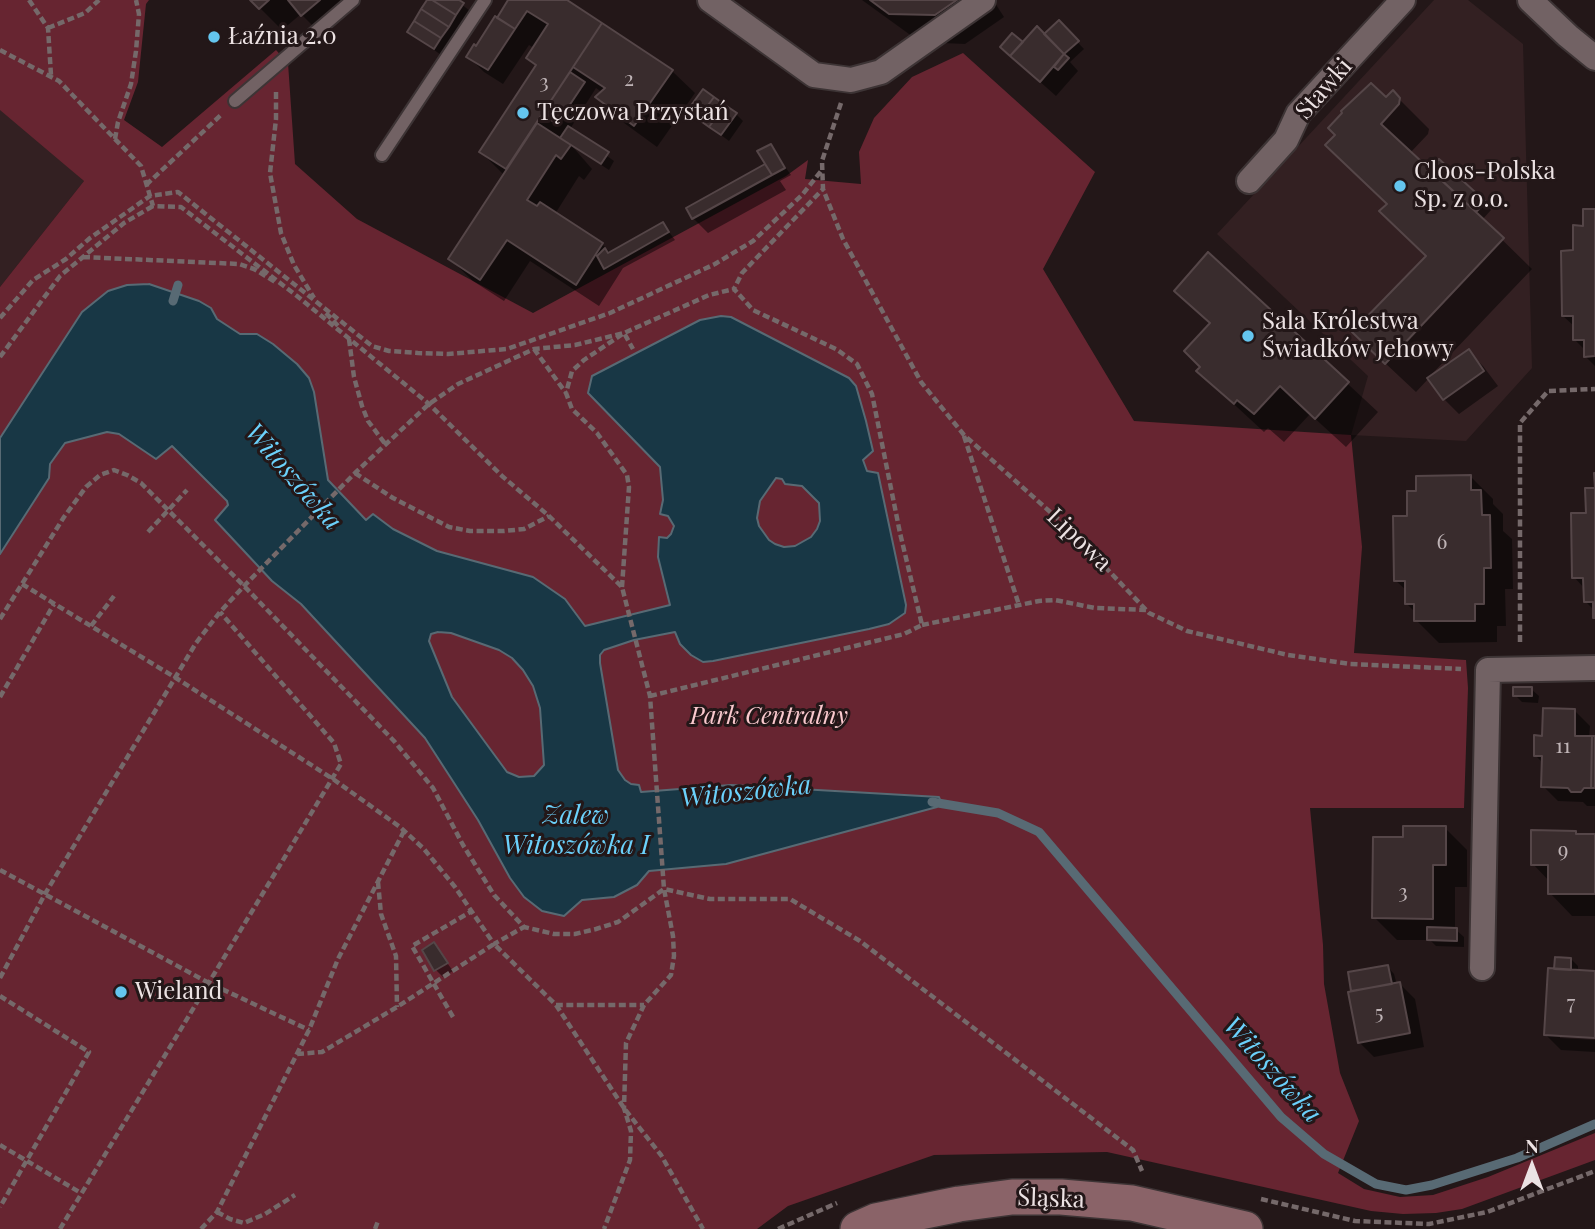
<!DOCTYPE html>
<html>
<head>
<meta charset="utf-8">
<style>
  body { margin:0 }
  #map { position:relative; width:1595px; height:1229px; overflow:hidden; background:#231718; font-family:"Playfair Display",serif }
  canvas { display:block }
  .north { position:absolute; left:1497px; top:1131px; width:70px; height:70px; -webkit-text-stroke:5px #231718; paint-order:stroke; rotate:0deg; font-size:19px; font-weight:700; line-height:28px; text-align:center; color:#ece2e3 }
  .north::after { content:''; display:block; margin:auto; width:24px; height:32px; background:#ece2e3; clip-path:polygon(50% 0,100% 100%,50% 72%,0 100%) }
</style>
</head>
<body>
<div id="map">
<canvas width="1595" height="1229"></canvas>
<div class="north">N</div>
</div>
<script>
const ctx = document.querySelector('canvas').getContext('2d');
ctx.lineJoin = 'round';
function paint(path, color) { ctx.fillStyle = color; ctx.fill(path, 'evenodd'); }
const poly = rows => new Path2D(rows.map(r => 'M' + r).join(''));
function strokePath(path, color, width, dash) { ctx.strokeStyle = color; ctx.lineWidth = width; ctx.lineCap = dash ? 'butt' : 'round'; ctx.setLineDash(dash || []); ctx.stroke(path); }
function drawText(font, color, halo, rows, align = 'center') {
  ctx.font = font + ' "Playfair Display",serif'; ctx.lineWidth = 6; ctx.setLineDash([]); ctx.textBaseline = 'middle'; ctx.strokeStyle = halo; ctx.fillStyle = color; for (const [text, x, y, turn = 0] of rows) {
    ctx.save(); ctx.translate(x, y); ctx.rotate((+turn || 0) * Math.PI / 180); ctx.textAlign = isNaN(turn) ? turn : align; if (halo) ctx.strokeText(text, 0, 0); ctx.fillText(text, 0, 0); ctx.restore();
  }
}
const built = poly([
  [1434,0,1468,0,1523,44,1532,368,1466,441,1351,435,1368,376,1217,234],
  [0,106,84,181,0,287]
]);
const green = poly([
  [0,0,149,0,146,4,138,82,124,120,162,147,276,50,288,63,295,164,357,219,533,313,786,176,808,160,805,179,861,184,859,152,874,118,912,77,963,53,1095,172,1043,269,1134,421,1351,435,1362,547,1354,653,1466,660,1468,688,1464,808,1310,808,1323,945,1324,984,1340,1073,1359,1121,1338,1173,1364,1189,1400,1197,1433,1195,1488,1177,1595,1133,1595,1160,1462,1209,1436,1213,1403,1214,1371,1211,1107,1152,934,1155,788,1206,757,1229,0,1229,0,287,84,181,0,110]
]);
const water = poly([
  [149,284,199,301,211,308,217,319,240,334,257,334,273,344,297,364,309,378,314,392,328,480,366,520,373,514,393,529,437,551,533,577,565,599,585,626,670,605,658,557,659,537,667,538,671,534,674,526,668,516,660,514,663,500,660,467,588,393,592,376,700,320,721,316,731,317,849,378,856,386,866,421,873,451,863,460,867,471,878,473,906,605,905,613,889,624,869,629,713,661,703,662,691,655,680,644,675,632,634,640,604,650,600,655,600,663,618,770,625,780,631,784,639,785,641,792,731,785,939,797,941,802,937,807,726,864,649,871,637,885,614,897,582,900,564,916,542,911,524,897,510,878,478,820,425,738,301,604,272,581,215,520,228,505,227,501,172,446,156,459,119,434,107,432,65,443,50,464,49,478,0,554,0,438,82,312,108,291,127,285,149,284],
  [776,478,782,479,785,484,802,486,819,503,820,521,817,529,811,537,795,546,784,547,775,544,769,540,759,526,757,518,760,501,776,478],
  [438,632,451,633,499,650,512,658,523,670,533,686,540,708,544,765,534,776,519,777,507,772,452,697,429,641,431,634,438,632]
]);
const shadow = poly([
  [252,0,353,0,317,30,301,14,282,30],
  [430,0,456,0,470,11,441,55,410,32],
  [509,0,563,0,672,71,695,93,657,147,620,120,598,97,603,93,596,88,570,129,614,161,609,170,572,146,592,169,584,180,579,176,555,214,602,244,611,253,663,224,675,240,623,268,599,306,530,261,504,301,473,281,450,259,504,175,481,152,537,66,528,58,534,48,529,45,503,84,484,72,469,57,497,20],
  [862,0,993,0,1004,17,965,44,920,42],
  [1059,23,1084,49,1070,62,1078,71,1056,96,1028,71,1023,45,1044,36],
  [1393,93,1429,129,1428,134,1410,153,1429,171,1484,203,1491,210,1482,220,1532,269,1431,375,1468,351,1483,366,1498,386,1459,414,1444,399,1429,378,1416,392,1384,362,1428,257,1388,204,1357,174,1386,99],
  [689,111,736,114,743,121,729,141],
  [770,146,791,175,780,181,786,190,708,233,693,218,765,167,771,173],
  [1595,210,1595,366,1585,356,1585,350,1575,340,1575,327,1563,316,1575,252,1584,228],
  [1208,254,1378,412,1346,447,1310,414,1284,442,1268,428,1264,432,1198,371,1202,367,1211,325,1177,291],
  [1470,476,1493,499,1493,504,1503,514,1503,531,1512,539,1513,589,1505,589,1506,626,1497,626,1497,642,1439,643,1416,620,1416,613,1407,604,1407,591,1395,580,1409,517,1418,493],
  [1595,490,1595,618,1594,610,1585,601,1585,589,1574,577],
  [1531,689,1539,696,1538,703,1522,702,1515,695],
  [1575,711,1590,726,1589,738,1595,738,1595,806,1587,806,1583,802,1558,801,1543,786,1543,763,1536,756,1544,737],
  [1445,828,1467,850,1467,887,1455,887,1455,929,1464,937,1464,947,1436,946,1430,940,1397,940,1374,917,1405,839],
  [1595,835,1595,916,1572,916,1550,893,1550,882,1533,864],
  [434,945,453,971,443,977,436,970],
  [1571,959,1578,966,1578,972,1595,973,1595,1036,1560,1034,1560,1038,1595,1040,1595,1052,1561,1050,1546,1035,1556,970],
  [1387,966,1394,974,1397,985,1400,984,1415,999,1424,1047,1374,1057,1359,1042,1355,993,1353,990]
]);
const stream = poly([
  [173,301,178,285],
  [932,802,998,813,1039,832,1281,1117,1324,1154,1376,1184,1406,1190,1432,1185,1517,1158,1595,1124]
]);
const building = poly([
  [250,0,269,0,259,9,250,0],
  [288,0,320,0,301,16,288,0],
  [427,0,432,0,456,15,449,27,421,9,427,0],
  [432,0,459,0,464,3,456,15,432,0],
  [508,0,567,0,602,23,506,169,479,152,536,65,526,58,548,24,527,11,515,29,497,18,508,0],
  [870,0,957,0,935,15,889,14,870,0],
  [421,9,449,27,441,38,414,21,421,9],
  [495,16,515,29,488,70,466,57,474,44,476,46,495,16],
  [1059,20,1079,41,1064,54,1044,34,1059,20],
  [414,21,441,38,434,49,407,32,414,21],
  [602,23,673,70,634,126,595,97,605,88,573,67,602,23],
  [1037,26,1064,54,1040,82,1010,56,1037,26],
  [1012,33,1023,42,1010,56,1000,47,1012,33],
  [1064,54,1069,58,1058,70,1054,67,1064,54],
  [570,72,585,82,557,124,542,114,570,72],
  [1371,83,1386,97,1393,90,1400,98,1399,104,1381,124,1504,238,1385,364,1352,332,1426,256,1379,211,1387,204,1325,145,1335,135,1328,128,1342,113,1341,111,1371,83],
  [703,89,714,97,698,119,687,111,703,89],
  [714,97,725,105,709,127,698,119,714,97],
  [725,105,737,113,721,135,709,127,725,105],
  [537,123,571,145,561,159,556,155,527,200,537,206,540,202,603,243,576,285,507,240,480,280,448,259,537,123],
  [568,126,609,152,601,164,560,138,568,126],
  [771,144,785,168,772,175,757,151,771,144],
  [1439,159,1486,202,1476,212,1429,169,1439,159],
  [765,164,772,175,692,219,686,208,765,164],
  [1583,209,1595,209,1595,356,1584,357,1584,340,1573,340,1573,316,1562,316,1561,251,1573,250,1573,225,1583,226,1583,209],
  [663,222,669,232,604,269,597,256,605,248,608,253,663,222],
  [1208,252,1349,382,1315,419,1280,386,1254,414,1237,400,1234,404,1196,371,1200,367,1184,351,1210,323,1174,291,1208,252],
  [1469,349,1484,371,1443,400,1427,378,1469,349],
  [1594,473,1595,473,1595,618,1593,618,1593,602,1584,602,1583,578,1572,578,1571,513,1586,513,1585,488,1595,488,1594,473],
  [1471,475,1471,490,1481,490,1482,515,1490,515,1491,568,1484,568,1484,604,1475,604,1475,621,1414,621,1414,604,1405,604,1405,581,1394,581,1393,516,1407,516,1407,491,1416,491,1416,476,1471,475],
  [1513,687,1532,687,1532,696,1513,696,1513,687],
  [1543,708,1575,709,1575,736,1592,736,1591,788,1584,788,1581,792,1571,792,1568,788,1541,787,1542,756,1534,756,1534,735,1542,736,1543,708],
  [1592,736,1595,736,1595,788,1591,788,1592,736],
  [1403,826,1446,826,1446,865,1433,865,1433,919,1372,918,1373,837,1403,837,1403,826],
  [1531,830,1576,831,1576,834,1595,834,1595,894,1548,894,1548,865,1531,865,1531,830],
  [1427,927,1457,928,1457,941,1427,940,1427,927],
  [434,942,448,963,434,971,422,950,434,942],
  [1555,957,1571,958,1571,970,1554,969,1555,957],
  [1388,965,1392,984,1351,991,1348,972,1388,965],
  [1548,968,1595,971,1595,1038,1544,1035,1548,968],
  [1400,982,1410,1033,1358,1043,1348,992,1400,982]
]);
const path = poly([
  [29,0,48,28,51,75],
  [48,28,85,13,99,0],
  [0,50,59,81,141,166,153,206,181,207,297,296,429,404,502,476,549,516,622,587,650,696,664,889,673,936,674,956,671,975,644,1005,626,1043,624,1108,631,1131,630,1160,604,1229],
  [276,92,276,119,270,173,281,233,294,265,314,298],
  [841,103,822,161,823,189,843,239,921,382,964,435,1067,527,1149,613,1187,631,1288,655,1350,664,1461,669],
  [115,139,118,122,131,84,136,51,139,14,136,0],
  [146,185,222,114],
  [83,257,239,264,254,269,277,283],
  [326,313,339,327],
  [0,318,33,280,66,259,90,238,150,196,178,192,372,346,389,351,418,353,448,354,507,349,610,313,715,264,753,241,802,195,822,170],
  [349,339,354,377,362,406,368,421,386,445],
  [534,349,566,393],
  [0,357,60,276,124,223,153,206],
  [964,436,1019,605],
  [355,473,393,498,449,527,470,531,504,531,524,529,549,516],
  [148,532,187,490],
  [22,584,176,678,333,779,400,827,424,849,455,887,494,944,524,927],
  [622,587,629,487,627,475,597,433,572,409,566,393,572,371,584,360,624,333,709,295,734,289],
  [0,619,64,517,86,487,100,475,114,470,127,475,141,483,244,586,394,741,433,788,463,845,494,895,524,927,554,934,575,934,596,929,618,922,664,889,710,899,790,899,860,941,1133,1150,1142,1171],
  [922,625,1039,601,1055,600,1095,608,1146,610],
  [91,626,114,596],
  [1520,642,1520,423,1548,391,1595,389],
  [650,696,904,634,922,625,900,533,872,394,857,364,836,349,753,310,734,289,742,273,823,189],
  [0,697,54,604],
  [0,870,209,983,309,1030],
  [378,882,381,914,396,956,397,1007],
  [0,978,45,894,196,643,220,612,244,586,355,473,429,404,458,384,534,349,575,345,624,333,633,349],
  [0,996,89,1052,0,1207],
  [556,1005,624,1108,661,1155,703,1229],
  [453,1017,412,946,472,911],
  [297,1054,322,1052,397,1007,494,944,556,1005,644,1005],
  [0,1145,81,1193],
  [1261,1199,1355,1221,1429,1224,1487,1212,1595,1171],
  [217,1212,230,1219,244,1223,265,1214,295,1195],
  [60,1229,341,764,334,743,220,612],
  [201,1229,217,1212,309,1030,338,959,404,831],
  [375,1229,378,1221],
  [778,1229,837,1203]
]);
const lane = poly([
  [235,101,353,0],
  [382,155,485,0]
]);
const street = poly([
  [710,0,814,75,851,80,881,72,983,0],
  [1530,0,1568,36,1595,58],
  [1249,181,1286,140,1298,114,1403,0],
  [1482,968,1488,670,1595,668]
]);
const secondary = poly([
  [858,1229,876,1221,959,1204,1012,1197,1061,1197,1132,1203,1245,1229]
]);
const markers = [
  [214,37,7,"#64c5ee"],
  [523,113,7,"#64c5ee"],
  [1400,186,7,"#64c5ee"],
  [1248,336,7,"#64c5ee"],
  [121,992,7,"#64c5ee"]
];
const numberNames = [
  ["2",629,79],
  ["3",544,82],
  ["6",1442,542],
  ["11",1563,746],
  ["9",1563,850],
  ["3",1403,892],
  ["7",1571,1003],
  ["5",1379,1013]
];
const poiNames = [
  ["Łaźnia 2.0",228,37],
  ["Tęczowa Przystań",537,113],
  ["Cloos-Polska",1414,172],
  ["Sp. z o.o.",1414,200],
  ["Sala Królestwa",1262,322],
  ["Świadków Jehowy",1262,350],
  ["Wieland",135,992]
];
const streetNames = [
  ["Stawki",1324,89,-49],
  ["Lipowa",1079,540,44],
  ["Śląska",1051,1199,2]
];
const parkNames = [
  ["Park Centralny",769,717]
];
const waterNames = [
  ["Witoszówka",293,477,49],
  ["Witoszówka",746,792,-6],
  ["Zalew",576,816],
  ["Witoszówka I",576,846],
  ["Witoszówka",1272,1070,48]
];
paint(built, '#332022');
paint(green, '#672531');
paint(water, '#183745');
strokePath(water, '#586a74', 2);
paint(shadow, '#0007');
strokePath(stream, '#586a74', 9);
paint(building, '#392c2d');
strokePath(building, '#554648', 2);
strokePath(lane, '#3d3435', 16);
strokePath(street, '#3d3435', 28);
strokePath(secondary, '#3d3435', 38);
strokePath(path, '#75696a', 4.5, [7, 3.5]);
strokePath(lane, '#726264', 12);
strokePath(street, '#726264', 24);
strokePath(secondary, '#8a6368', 35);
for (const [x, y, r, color] of markers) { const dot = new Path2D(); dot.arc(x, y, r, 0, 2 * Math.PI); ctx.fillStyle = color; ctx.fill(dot); strokePath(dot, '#231718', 2.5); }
drawText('21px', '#bfb4b6', null, numberNames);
drawText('24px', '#ece2e3', '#231718', poiNames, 'left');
drawText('24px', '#ece2e3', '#231718', streetNames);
drawText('italic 24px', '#fac9ce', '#231718', parkNames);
drawText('italic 26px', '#6bd1fb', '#231718', waterNames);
</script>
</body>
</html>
